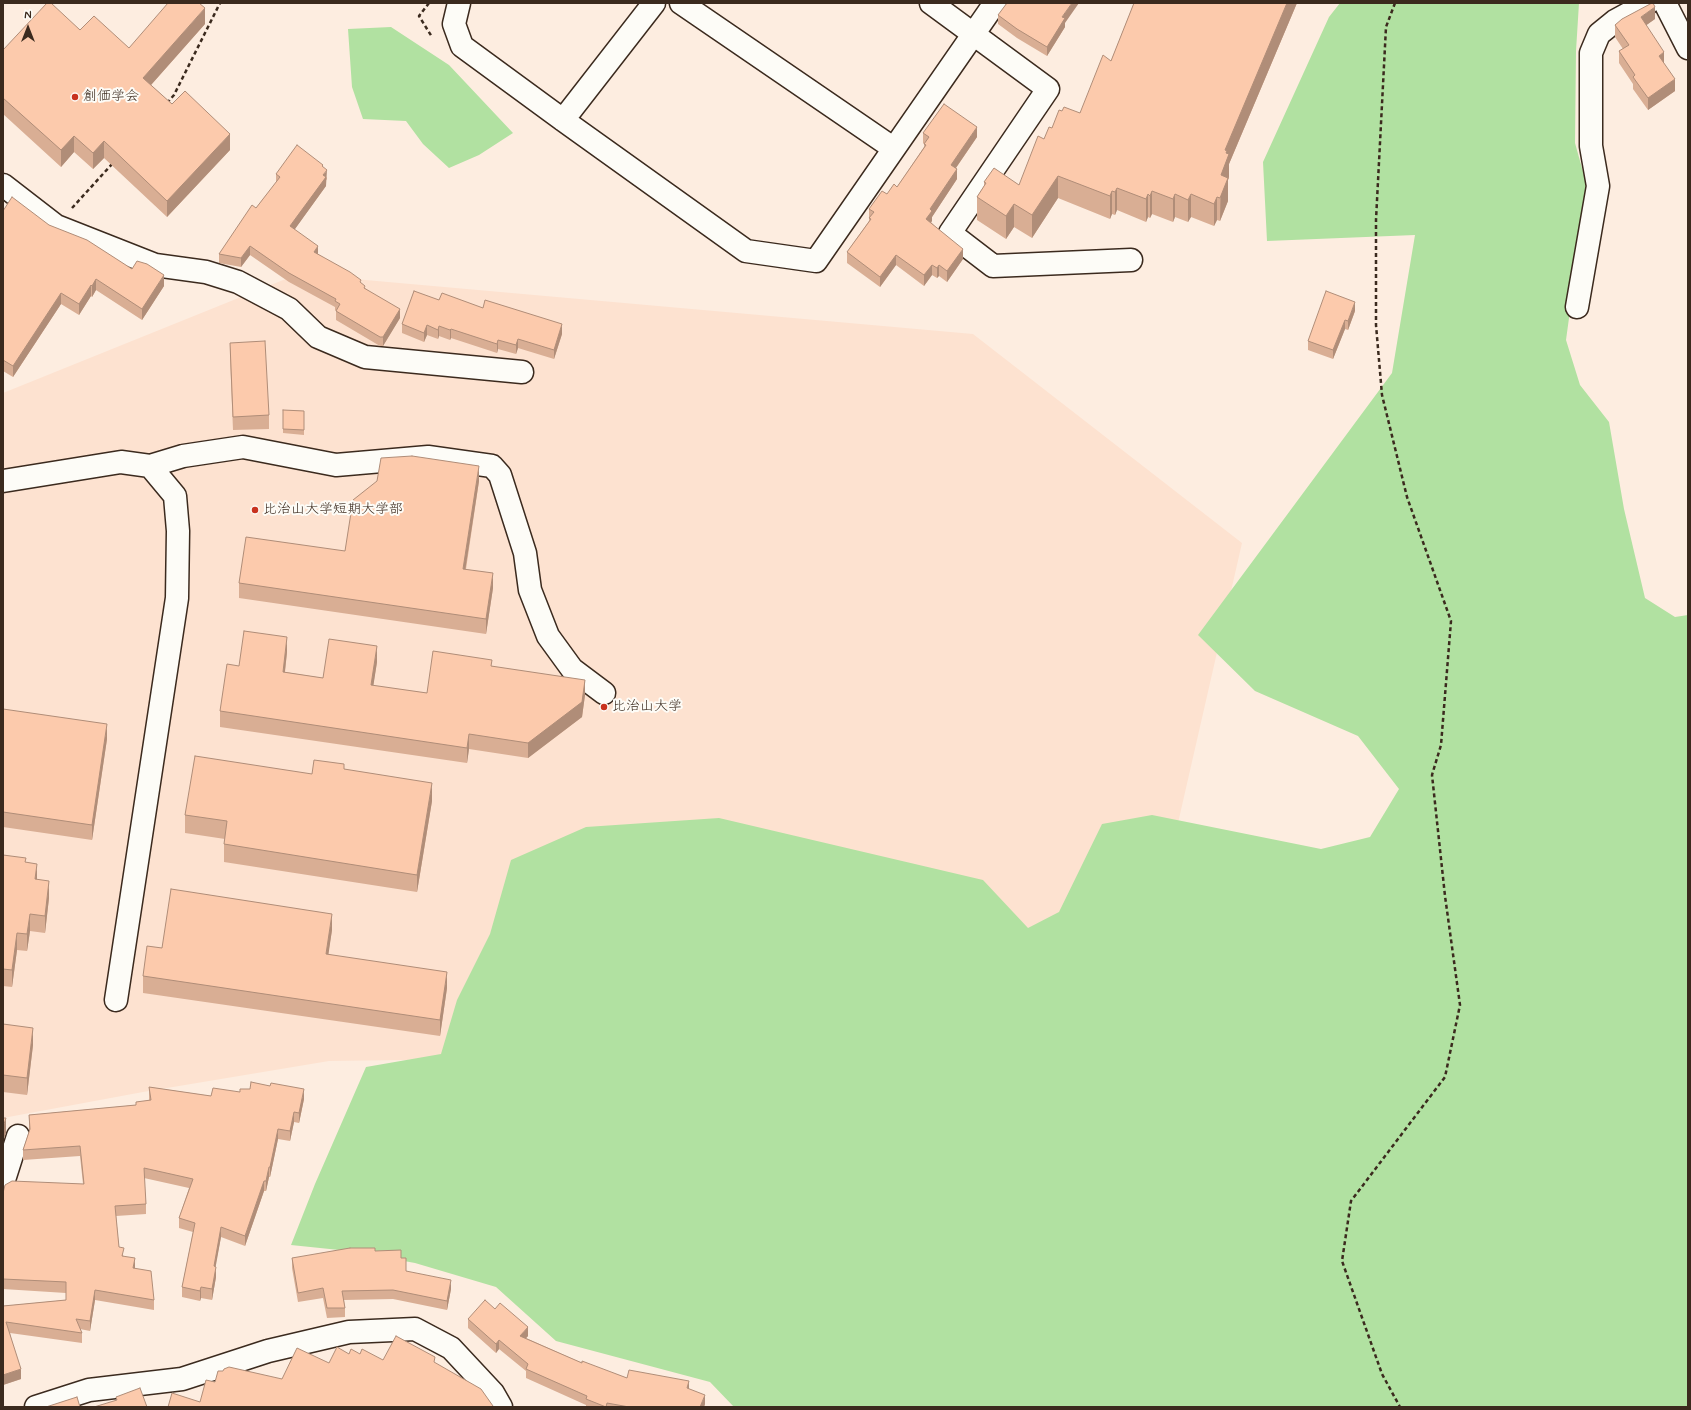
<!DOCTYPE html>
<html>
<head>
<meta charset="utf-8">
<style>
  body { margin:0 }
  #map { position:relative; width:1691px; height:1410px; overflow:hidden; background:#fdede0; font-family:Mynerve,sans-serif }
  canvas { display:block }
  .frame { position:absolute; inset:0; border:4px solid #3b2a1e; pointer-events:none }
  .north { position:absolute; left:8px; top:8px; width:40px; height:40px; -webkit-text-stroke:3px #fdfcf7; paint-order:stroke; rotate:0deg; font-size:11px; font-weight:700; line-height:16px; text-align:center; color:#3b2a1e }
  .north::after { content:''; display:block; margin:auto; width:14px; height:18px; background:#3b2a1e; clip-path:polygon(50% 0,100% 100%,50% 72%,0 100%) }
</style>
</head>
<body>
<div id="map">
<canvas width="1691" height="1410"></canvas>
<div class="frame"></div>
<div class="north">N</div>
</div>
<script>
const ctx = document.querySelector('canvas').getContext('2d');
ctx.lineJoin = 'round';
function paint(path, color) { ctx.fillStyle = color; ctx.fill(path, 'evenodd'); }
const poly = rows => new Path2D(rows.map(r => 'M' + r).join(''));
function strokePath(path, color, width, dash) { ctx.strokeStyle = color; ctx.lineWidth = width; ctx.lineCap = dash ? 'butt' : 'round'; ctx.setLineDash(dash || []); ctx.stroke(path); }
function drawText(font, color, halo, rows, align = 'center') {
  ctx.font = font + ' Mynerve,"Klee One",sans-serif'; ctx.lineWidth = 4; ctx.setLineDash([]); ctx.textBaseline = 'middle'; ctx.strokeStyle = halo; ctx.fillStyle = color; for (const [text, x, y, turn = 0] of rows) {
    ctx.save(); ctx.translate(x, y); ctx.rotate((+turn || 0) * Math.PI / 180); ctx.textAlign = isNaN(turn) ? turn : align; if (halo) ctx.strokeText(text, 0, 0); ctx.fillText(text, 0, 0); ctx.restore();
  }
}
const built = poly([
  [298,274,973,334,1242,543,1146,963,476,1059,329,1061,143,1092,3,1118,3,393]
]);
const green = poly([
  [1340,3,1579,3,1576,51,1575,143,1587,186,1566,340,1580,385,1609,422,1624,509,1645,598,1675,617,1688,615,1688,1407,734,1407,710,1382,556,1341,496,1287,415,1263,349,1251,291,1245,315,1184,366,1067,441,1054,457,1000,490,934,511,860,586,827,719,818,983,880,1028,928,1059,912,1102,824,1152,815,1321,849,1370,837,1399,789,1358,736,1255,691,1198,635,1392,373,1415,235,1267,241,1263,162,1329,17],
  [391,27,449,65,513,133,479,155,449,168,423,144,406,121,363,119,352,87,348,29]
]);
const path = poly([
  [429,3,419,16,432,37],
  [1395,3,1386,27,1376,220,1376,325,1382,395,1407,497,1451,621,1441,745,1432,775,1445,896,1460,1005,1445,1077,1351,1201,1342,1261,1382,1374,1400,1407],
  [167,103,174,95,220,3],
  [72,208,113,163]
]);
const minor = poly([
  [459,3,454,24,462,46,563,120,746,251,816,261,995,3],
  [681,3,893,148],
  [931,3,1048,89,950,233,993,266,1131,260],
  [1665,3,1688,48],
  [563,120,654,3],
  [3,185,56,226,155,265,206,272,238,282,289,309,318,337,365,357,522,372],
  [1577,307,1598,186,1591,146,1591,53,1599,34,1615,21,1648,3],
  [150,466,183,456,243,447,336,465,428,457,492,466,500,475,525,553,530,590,548,636,572,669,604,693],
  [3,481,121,462,150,466,175,496,178,531,177,598,116,1000],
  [3,1183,18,1136],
  [36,1407,89,1390,182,1379,268,1351,349,1332,415,1329,451,1348,493,1393,501,1407]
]);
const wall = poly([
  [1134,3,1297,3,1229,164,1229,177,1228,180,1228,201,1220,221,1217,220,1214,226,1191,217,1188,222,1175,217,1173,222,1152,214,1150,218,1148,217,1146,222,1117,210,1115,215,1112,214,1110,219,1058,198,1032,238,1014,227,1006,239,977,220,977,197,984,186,984,182,1019,185,1044,139,1052,128,1062,111,1080,113,1111,61],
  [998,15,1065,23,1065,27,1047,56,1017,38,998,24],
  [1655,19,1646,25,1664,64,1675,91,1648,110,1633,89,1633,84,1619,63,1619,51,1623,49,1615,37,1615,25],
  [205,24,151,85,172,104,230,150,167,217,104,158,93,169,74,152,61,167,3,114,3,50,80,30,129,48],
  [923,133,977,137,956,168,957,179,932,217,932,221,931,222,963,259,947,282,939,276,937,278,932,275,924,286,896,265,880,287,847,263,847,252,869,221,869,209,897,187,924,147,924,144,923,143],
  [323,167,327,179,326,180,326,186,294,230,318,254,361,283,365,288,400,318,383,346,380,346,336,320,336,311,335,310,335,307,289,282,250,255,241,267,219,263,219,254,256,208,276,183,276,174],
  [3,211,49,225,164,286,142,320,96,290,92,297,91,296,79,315,61,304,13,377,3,371],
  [439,300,483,308,562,334,554,359,518,348,516,354,498,349,497,353,451,338,450,340,439,336,438,339,427,335,424,342,402,333,402,324],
  [1355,311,1348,330,1345,329,1333,359,1308,350,1308,341],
  [230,343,269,415,269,429,233,430,230,356],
  [283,410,304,411,304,435,283,433],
  [479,481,466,569,493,588,486,634,239,598,239,583,345,551],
  [287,652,285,672,323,678,377,662,373,686,427,693,492,666,585,695,582,717,528,758,469,749,467,763,220,727,220,711,239,666],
  [3,709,107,739,92,840,3,827],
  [344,769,432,801,417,892,224,862,224,844,225,839,185,833,185,815,312,774],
  [3,855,26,862,49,898,45,933,30,931,27,951,17,950,12,987,3,986],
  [332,930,328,954,447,988,440,1036,143,993,143,976,162,948],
  [3,1024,33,1045,27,1095,3,1092],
  [149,1087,211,1096,240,1092,304,1099,299,1123,294,1122,290,1141,278,1139,270,1177,269,1177,266,1191,264,1191,245,1246,221,1237,215,1267,216,1277,212,1300,201,1298,200,1301,182,1297,182,1287,193,1232,179,1228,179,1218,189,1188,144,1178,146,1204,146,1214,116,1216,119,1247,124,1257,135,1268,154,1300,154,1310,95,1300,90,1331,80,1329,82,1333,82,1343,10,1333,21,1379,3,1385,3,1306,66,1300,66,1293,3,1289,3,1193,83,1184,80,1156,23,1160,23,1150,29,1131,29,1115,136,1105,149,1100],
  [375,1251,406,1271,451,1289,447,1310,393,1299,344,1300,345,1308,345,1317,327,1318,323,1298,298,1302,292,1268,292,1258],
  [495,1309,528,1336,526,1338,582,1363,627,1378,689,1389,705,1404,704,1407,586,1407,586,1405,526,1378,526,1371,499,1349,496,1353,468,1328,468,1319]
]);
const shadedWall = poly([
  [1072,3,1079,3,1065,23,1065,27,1047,56,1047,47,1062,17],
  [1287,3,1297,3,1229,164,1229,177,1228,180,1228,201,1220,221,1221,175,1225,150],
  [1655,7,1655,19,1641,29,1641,17],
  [205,8,205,24,143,94,143,78],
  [1664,52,1664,65,1659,56],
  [1675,79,1675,91,1648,110,1648,98],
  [977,127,977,137,951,175,951,165],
  [230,134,230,150,167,217,167,201],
  [74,136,74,152,61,167,61,150],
  [104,141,104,158,93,169,93,153],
  [957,169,957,179,932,217,932,221,926,229,926,219,930,209],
  [327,170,326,186,290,236,290,226],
  [1058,176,1058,198,1032,238,1032,215],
  [1117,188,1117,210,1115,215,1115,192],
  [1112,191,1112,214,1110,219,1110,196],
  [1152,191,1152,214,1150,218,1150,196],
  [1148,194,1148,217,1146,222,1146,199],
  [1175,194,1175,217,1173,222,1173,199],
  [1191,194,1191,217,1188,222,1188,200],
  [1217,197,1217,220,1214,226,1214,204],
  [1014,204,1014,227,1006,239,1006,216],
  [250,246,250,255,241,267,241,258],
  [318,246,318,255,314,252],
  [963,249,963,259,947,282,947,271],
  [896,255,896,265,880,287,880,277],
  [932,265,932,275,924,286,924,275],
  [939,265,939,276,937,278,937,268],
  [164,275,164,286,142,320,142,309],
  [96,279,96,290,92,297,92,286],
  [91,285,91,296,79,315,79,304],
  [61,293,61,304,13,377,13,366],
  [1355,302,1355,311,1348,330,1348,321],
  [400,309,400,318,383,346,383,337],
  [1345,320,1345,329,1333,359,1333,350],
  [562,324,562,334,554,359,554,350],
  [427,325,427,335,424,342,424,333],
  [439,326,439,336,438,339,438,330],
  [451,329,451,338,450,340,450,330],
  [518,339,518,348,516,354,516,345],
  [498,340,498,349,497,353,497,344],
  [479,466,479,481,463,584,463,569],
  [493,573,493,588,486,634,486,619],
  [287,637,287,652,283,688,283,672],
  [377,646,377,662,371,701,371,685],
  [585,680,585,695,582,717,528,758,528,743],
  [107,724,107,739,92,840,92,825],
  [469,734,469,749,467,763,467,748],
  [432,783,432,801,417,892,417,875],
  [37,864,37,881,35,879],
  [49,881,49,898,45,933,45,916],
  [30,914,30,931,27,951,27,934],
  [332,914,332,930,326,971,326,954],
  [17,933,17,950,12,987,12,970],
  [447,972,447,988,440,1036,440,1020],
  [33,1028,33,1045,27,1095,27,1078],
  [304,1089,304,1099,299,1123,299,1113],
  [294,1112,294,1122,290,1141,290,1131],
  [6,1118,6,1133,3,1142,3,1127],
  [278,1129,278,1139,270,1177,270,1167],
  [269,1167,269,1177,266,1191,266,1181],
  [264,1181,264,1191,245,1246,245,1236],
  [221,1227,221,1237,214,1276,214,1266],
  [135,1258,135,1268,133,1268],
  [216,1267,216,1277,212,1300,212,1289],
  [451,1280,451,1289,447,1310,447,1301],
  [201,1287,201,1298,200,1301,200,1291],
  [95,1290,95,1300,90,1331,90,1321],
  [528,1327,528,1336,520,1345,520,1336],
  [499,1340,499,1349,496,1353,496,1344],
  [21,1369,21,1379,3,1385,3,1375],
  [689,1381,689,1390,687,1388],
  [705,1395,705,1404,704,1407,700,1407]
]);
const building = poly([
  [47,3,51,3,80,30,94,16,129,48,168,3,199,3,205,8,143,78,172,104,185,91,230,134,167,201,104,141,93,153,74,136,61,150,3,98,3,50,47,3],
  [1007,3,1072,3,1062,17,1065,18,1047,47,1017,29,998,15,1007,3],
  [1134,3,1287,3,1225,150,1227,151,1226,153,1229,154,1221,175,1228,178,1220,198,1217,197,1214,204,1191,194,1188,200,1175,194,1173,199,1152,191,1150,196,1148,194,1146,199,1117,188,1115,192,1112,191,1110,196,1058,176,1032,215,1014,204,1006,216,977,197,986,183,984,182,994,168,1019,185,1038,136,1044,139,1049,127,1052,128,1059,110,1062,111,1064,107,1080,113,1103,55,1111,61,1134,3],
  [1652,3,1653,3,1655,7,1641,17,1664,52,1659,56,1675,79,1648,98,1633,77,1635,75,1619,51,1629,45,1615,25,1622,19,1652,3],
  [944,104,977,127,951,165,957,169,930,209,932,211,926,219,963,249,947,271,939,265,937,268,932,265,924,275,896,255,880,277,847,252,871,219,869,218,874,212,869,209,882,191,887,194,894,184,897,187,926,145,924,144,929,137,923,133,944,104],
  [297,145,323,165,322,166,327,170,323,175,326,177,290,226,318,246,314,252,350,272,361,280,360,282,365,286,364,288,400,309,383,337,380,337,336,311,340,304,335,301,336,299,289,273,250,246,241,258,219,254,252,205,256,208,280,177,276,174,297,145],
  [12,197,49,225,87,240,132,269,137,261,147,264,164,275,142,309,96,279,92,286,91,285,79,304,61,293,13,366,3,360,3,211,12,197],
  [414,291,439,300,442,293,483,308,485,300,562,324,554,350,518,339,516,345,498,340,497,344,451,329,450,330,439,326,438,330,427,325,424,333,402,324,414,291],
  [1326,291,1355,302,1348,321,1345,320,1333,350,1308,341,1326,291],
  [265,341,269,415,233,417,230,343,265,341],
  [283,410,304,411,304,430,283,429,283,410],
  [412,456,479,466,463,569,493,573,486,619,239,583,246,537,345,551,353,500,377,481,381,458,412,456],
  [244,631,287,637,283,672,323,678,329,639,377,646,371,685,427,693,433,651,492,660,491,666,585,680,582,702,528,743,469,734,467,748,220,711,227,664,239,666,244,631],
  [3,709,107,724,92,825,3,812,3,709],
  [195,756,312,774,314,760,344,764,344,769,432,783,417,875,224,844,227,821,185,815,195,756],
  [3,855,26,858,25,862,37,864,35,879,49,881,45,916,30,914,27,934,17,933,12,970,3,969,3,855],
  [171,889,332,914,326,954,447,972,440,1020,143,976,147,946,162,948,171,889],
  [3,1024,33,1028,27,1078,3,1075,3,1024],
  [251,1082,270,1086,271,1083,304,1089,299,1113,294,1112,290,1131,278,1129,270,1167,269,1167,266,1181,264,1181,245,1236,221,1227,214,1266,216,1267,212,1289,201,1287,200,1291,182,1287,195,1223,179,1218,193,1179,144,1168,146,1204,115,1206,119,1247,124,1248,122,1256,135,1258,133,1268,151,1271,154,1300,95,1290,90,1321,76,1319,82,1333,6,1322,21,1369,3,1375,3,1306,66,1300,66,1282,3,1279,3,1193,5,1185,12,1181,84,1184,80,1146,23,1150,30,1129,29,1115,136,1105,136,1102,151,1100,149,1087,211,1096,213,1088,240,1092,240,1089,250,1089,251,1082],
  [3,1118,6,1118,3,1127,3,1118],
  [350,1248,375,1248,375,1251,401,1250,401,1258,406,1258,406,1271,451,1280,447,1301,393,1290,342,1291,345,1308,327,1308,323,1288,298,1293,292,1258,350,1248],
  [485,1300,495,1309,500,1303,528,1327,520,1336,582,1363,582,1361,627,1378,629,1370,689,1381,687,1388,705,1395,700,1407,629,1407,607,1403,606,1407,586,1399,587,1396,526,1369,528,1364,499,1340,496,1344,468,1319,485,1300],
  [396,1336,435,1357,434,1362,481,1389,493,1406,493,1407,168,1407,172,1393,200,1402,206,1380,215,1382,218,1371,223,1371,224,1369,229,1367,282,1379,297,1348,329,1363,337,1347,349,1354,351,1349,360,1354,362,1349,383,1360,396,1336],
  [140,1388,147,1407,94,1407,117,1400,116,1397,140,1388],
  [77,1397,80,1407,46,1407,77,1397]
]);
const markers = [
  [75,97,4,"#c8321e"],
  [255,510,4,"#c8321e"],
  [604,707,4,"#c8321e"]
];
const poiNames = [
  ["創価学会",83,97],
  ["比治山大学短期大学部",263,510],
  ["比治山大学",612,707]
];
paint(built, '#fde2d0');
paint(green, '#b1e1a1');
strokePath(minor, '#3b2a1e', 25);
strokePath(path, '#3b2a1e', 2.5, [4, 3]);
strokePath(minor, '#fdfcf7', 22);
paint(wall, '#d9ae94');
paint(shadedWall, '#b08d78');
paint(building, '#fccaac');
strokePath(building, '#b08d78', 1);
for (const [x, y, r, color] of markers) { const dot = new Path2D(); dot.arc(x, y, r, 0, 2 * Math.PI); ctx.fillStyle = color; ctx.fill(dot); strokePath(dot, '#fdfcf7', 1.5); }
drawText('14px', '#3b2a1e', '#fdfcf7', poiNames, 'left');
</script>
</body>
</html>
